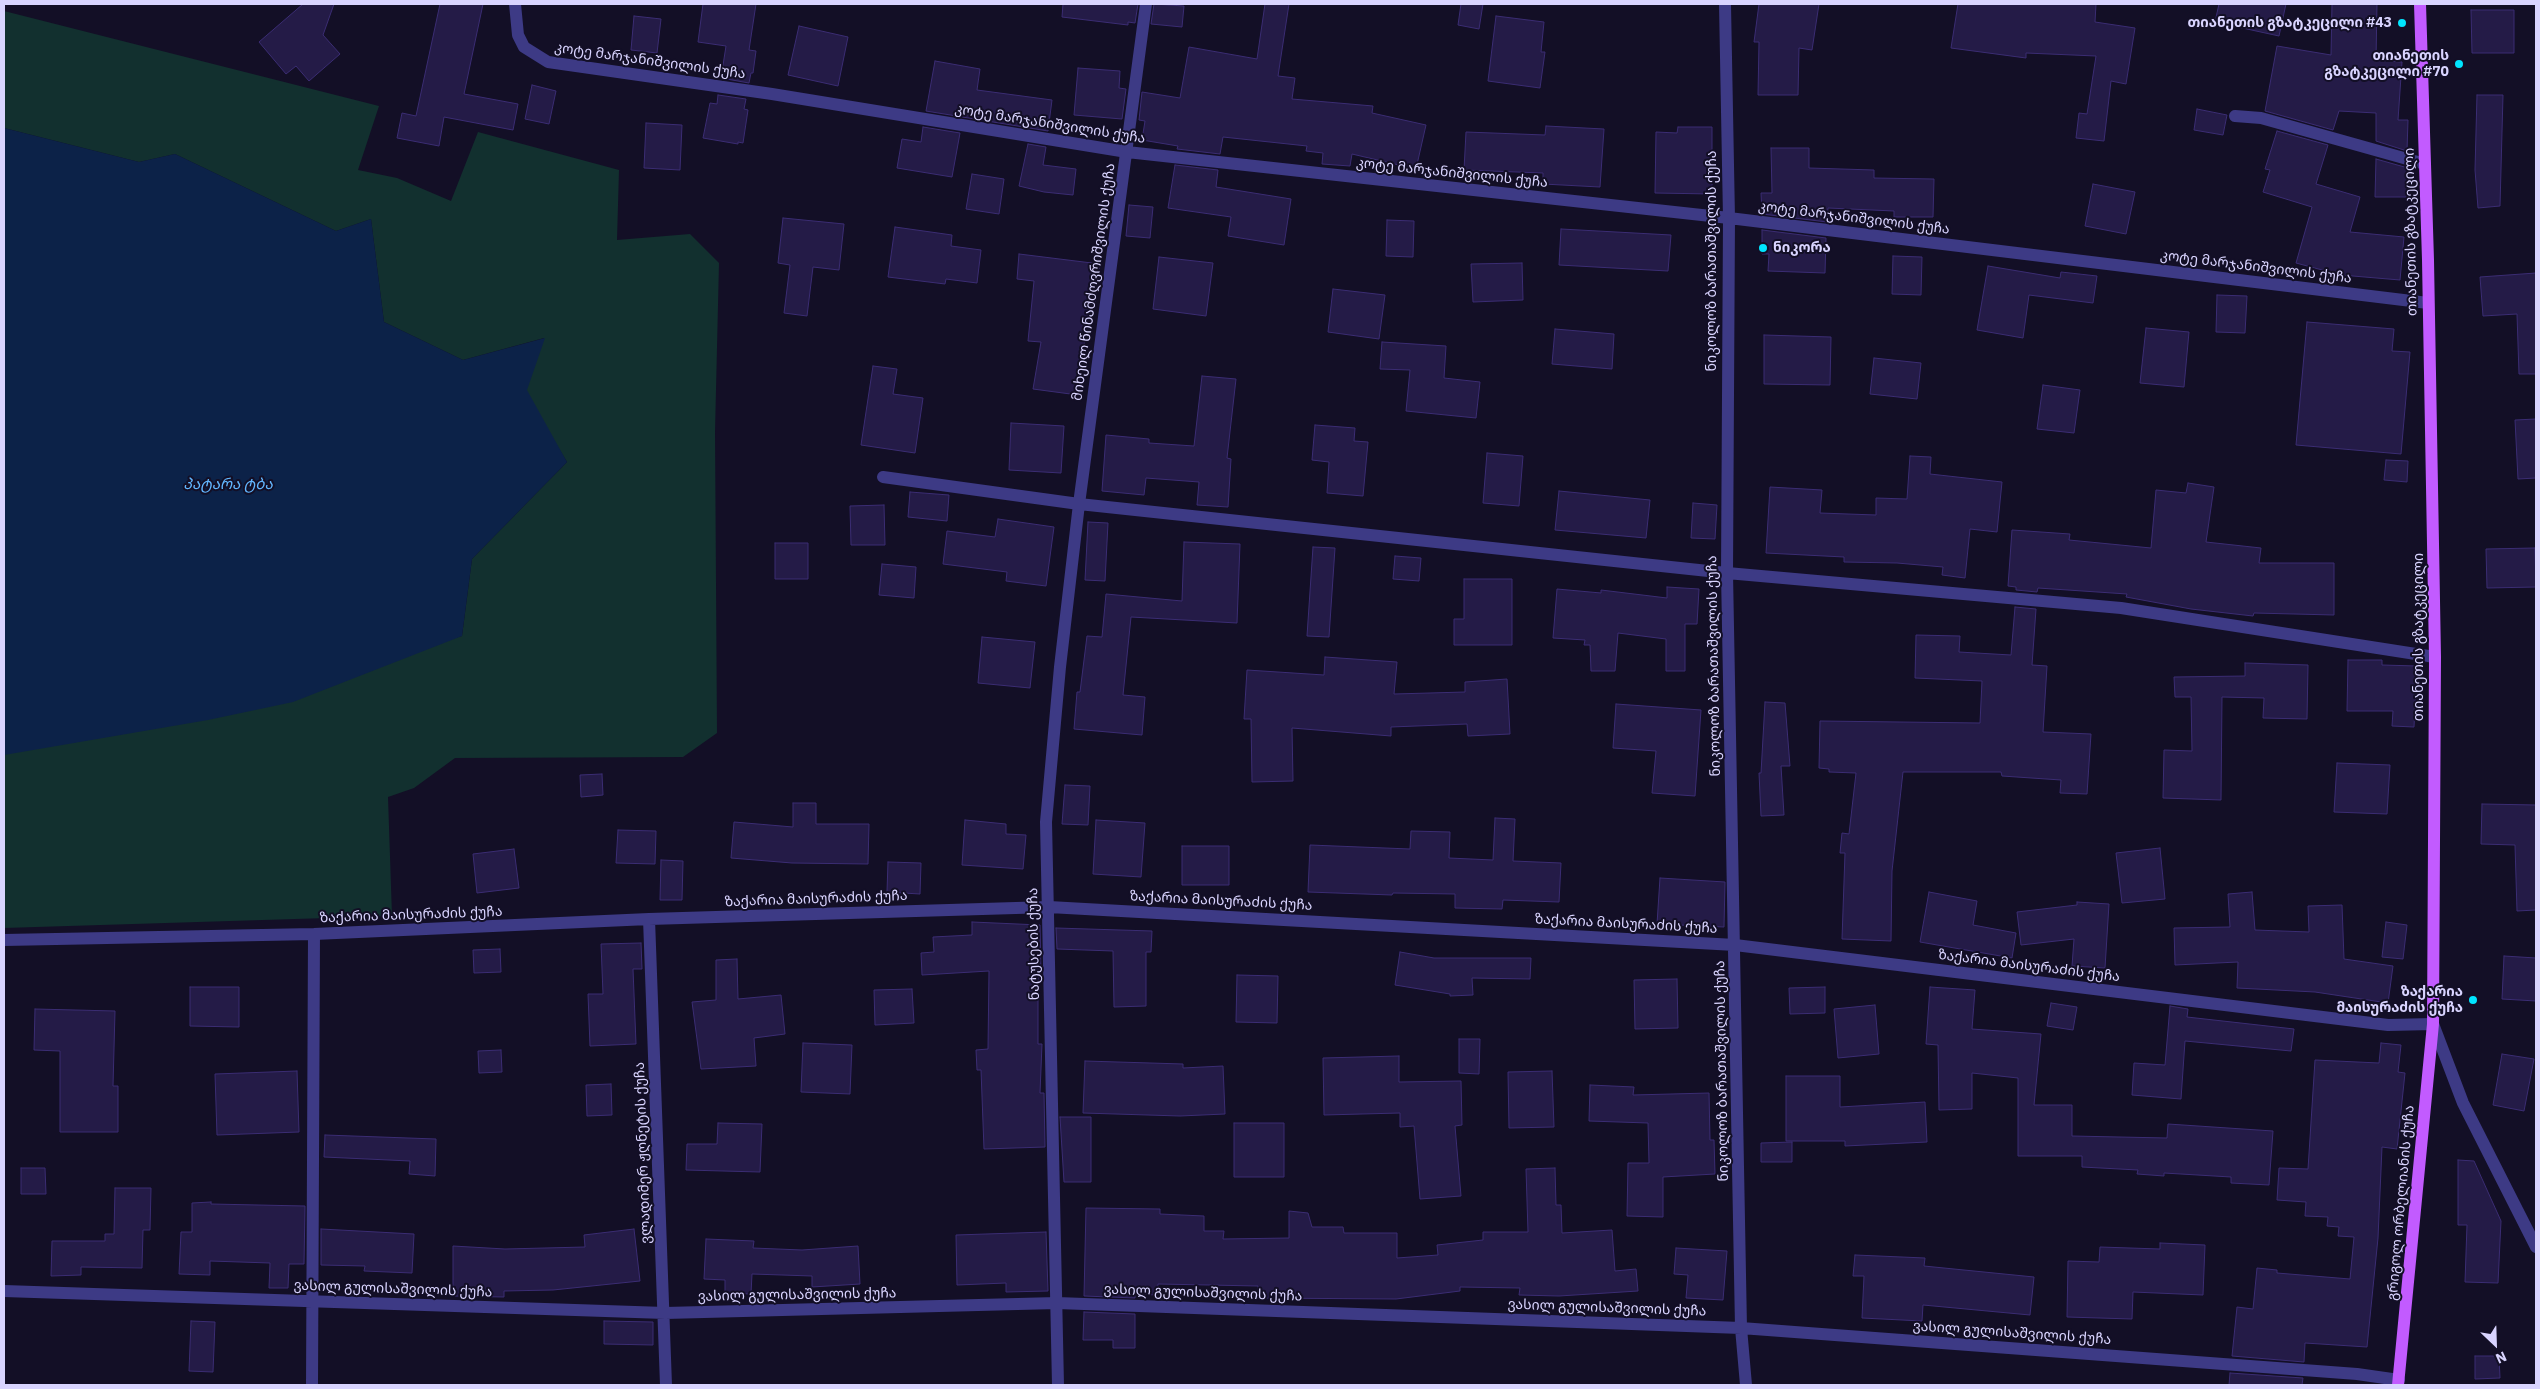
<!DOCTYPE html>
<html>
<head>
<meta charset="utf-8">
<style>
  body { margin:0 }
  #map { position:relative; width:2540px; height:1389px; overflow:hidden; background:#130f26; font-family:"IBM Plex Sans",sans-serif }
  canvas { display:block }
  .frame { position:absolute; inset:0; border:5px solid #d9d4ff; pointer-events:none }
  .north { position:absolute; left:2470px; top:1319px; width:50px; height:50px; -webkit-text-stroke:4px #130f26; paint-order:stroke; rotate:156deg; font-size:14px; font-weight:700; line-height:20px; text-align:center; color:#d9d4ff }
  .north::after { content:''; display:block; margin:auto; width:18px; height:22px; background:#d9d4ff; clip-path:polygon(50% 0,100% 100%,50% 72%,0 100%) }
</style>
</head>
<body>
<div id="map">
<canvas width="2540" height="1389"></canvas>
<div class="frame"></div>
<div class="north">N</div>
</div>
<script>
const ctx = document.querySelector('canvas').getContext('2d');
ctx.lineJoin = 'round';
function paint(path, color) { ctx.fillStyle = color; ctx.fill(path, 'evenodd'); }
const poly = rows => new Path2D(rows.map(r => 'M' + r).join(''));
function strokePath(path, color, width, dash) { ctx.strokeStyle = color; ctx.lineWidth = width; ctx.lineCap = dash ? 'butt' : 'round'; ctx.setLineDash(dash || []); ctx.stroke(path); }
function drawText(font, color, halo, rows, align = 'center') {
  ctx.font = font + ' "IBM Plex Sans","Noto Sans Georgian",sans-serif'; ctx.lineWidth = 4; ctx.setLineDash([]); ctx.textBaseline = 'middle'; ctx.strokeStyle = halo; ctx.fillStyle = color; for (const [text, x, y, turn = 0] of rows) {
    ctx.save(); ctx.translate(x, y); ctx.rotate((+turn || 0) * Math.PI / 180); ctx.textAlign = isNaN(turn) ? turn : align; if (halo) ctx.strokeText(text, 0, 0); ctx.fillText(text, 0, 0); ctx.restore();
  }
}
const green = poly([
  [4,11,379,106,358,170,397,178,451,201,478,132,619,170,617,240,690,234,719,263,715,432,717,733,683,757,455,758,414,788,388,797,392,916,4,928,4,754,462,636,472,559,567,462,524,391,544,338,463,360,384,322,371,219,336,231,175,154,139,162,4,128]
]);
const water = poly([
  [4,128,139,162,175,154,336,231,371,219,384,322,463,360,545,338,527,390,567,462,472,559,462,636,293,702,208,720,4,755]
]);
const building = poly([
  [303,4,334,4,323,35,340,54,309,81,296,66,286,74,259,42,303,4],
  [440,4,483,4,464,94,518,104,513,130,444,117,439,146,397,138,402,113,416,116,440,4],
  [703,4,756,4,749,50,756,51,753,73,751,73,749,83,721,78,726,46,698,42,703,4],
  [1063,4,1138,4,1135,23,1128,22,1128,25,1062,17,1063,4],
  [1154,4,1184,6,1182,27,1151,24,1154,4],
  [1265,4,1289,4,1278,76,1295,78,1292,99,1373,106,1372,113,1426,125,1416,169,1352,154,1350,166,1322,164,1323,153,1306,151,1307,146,1223,137,1220,154,1177,149,1178,146,1142,140,1145,121,1139,120,1142,92,1180,98,1189,47,1257,59,1265,4],
  [1461,4,1483,4,1479,29,1458,25,1461,4],
  [1759,4,1819,4,1812,50,1799,48,1798,95,1758,95,1759,42,1754,42,1759,4],
  [1958,4,2096,4,2095,22,2135,28,2126,84,2111,81,2104,141,2076,138,2079,113,2087,114,2096,56,2026,53,2026,58,1951,48,1958,4],
  [2219,4,2286,4,2279,36,2215,22,2219,4],
  [2332,4,2377,4,2376,60,2402,62,2398,120,2408,120,2407,151,2376,141,2376,113,2339,111,2333,130,2265,111,2277,46,2331,55,2332,4],
  [2471,10,2514,10,2514,53,2472,53,2471,10],
  [634,16,661,19,657,53,631,50,634,16],
  [1496,16,1544,22,1541,52,1545,52,1540,88,1488,81,1496,16],
  [799,26,848,37,838,86,788,75,799,26],
  [935,61,980,69,977,90,1052,100,1048,131,926,111,935,61],
  [1078,68,1120,71,1119,88,1126,89,1122,119,1074,115,1078,68],
  [532,85,556,91,549,124,525,119,532,85],
  [718,95,746,99,744,109,748,110,743,143,738,142,738,144,703,138,710,103,717,104,718,95],
  [2477,95,2503,95,2500,206,2478,208,2475,170,2477,95],
  [2197,109,2227,115,2223,135,2194,130,2197,109],
  [646,123,682,125,680,170,644,168,646,123],
  [1546,126,1604,129,1600,187,1543,184,1543,173,1464,170,1466,132,1545,135,1546,126],
  [923,127,960,133,952,177,897,168,902,139,921,142,923,127],
  [1678,127,1712,127,1712,194,1655,193,1656,132,1677,133,1678,127],
  [2277,131,2328,145,2316,184,2360,197,2350,232,2404,237,2400,280,2341,275,2296,263,2312,207,2263,192,2270,170,2265,169,2277,131],
  [1028,144,1046,147,1043,165,1076,169,1073,195,1044,192,1019,186,1028,144],
  [1771,148,1809,148,1809,168,1874,170,1874,178,1934,179,1933,217,1894,217,1894,211,1828,208,1827,222,1762,214,1761,193,1772,193,1771,148],
  [2376,159,2408,168,2408,197,2375,197,2376,159],
  [1175,165,1218,170,1216,187,1291,199,1284,245,1228,236,1231,217,1168,208,1175,165],
  [972,174,1004,179,999,214,966,209,972,174],
  [2093,184,2135,192,2126,234,2085,226,2093,184],
  [1129,205,1153,207,1150,238,1126,236,1129,205],
  [783,218,844,224,839,270,813,267,807,316,784,313,790,265,778,263,783,218],
  [1387,220,1414,221,1413,257,1386,256,1387,220],
  [895,227,952,235,951,246,981,250,977,283,946,279,945,284,888,277,895,227],
  [1561,229,1671,235,1668,271,1559,265,1561,229],
  [1762,230,1826,238,1825,273,1768,271,1769,254,1762,254,1762,230],
  [1019,254,1100,264,1095,305,1089,304,1078,395,1033,389,1041,342,1028,341,1034,281,1017,279,1019,254],
  [1893,256,1922,257,1921,295,1892,294,1893,256],
  [1159,257,1213,263,1206,316,1153,309,1159,257],
  [1522,263,1523,300,1473,302,1471,264,1522,263],
  [1988,266,2060,278,2061,272,2097,276,2093,303,2029,295,2023,338,1977,330,1988,266],
  [2536,273,2536,374,2519,374,2517,314,2483,316,2480,277,2536,273],
  [1333,289,1385,295,1379,339,1328,332,1333,289],
  [2217,295,2247,296,2245,333,2216,332,2217,295],
  [2307,322,2394,329,2392,351,2410,352,2401,454,2296,445,2307,322],
  [2146,328,2189,332,2184,387,2140,383,2146,328],
  [1555,329,1614,334,1612,369,1552,364,1555,329],
  [1764,335,1831,337,1830,385,1764,384,1764,335],
  [1382,342,1446,346,1444,378,1480,382,1476,418,1406,411,1410,370,1380,369,1382,342],
  [1874,358,1921,363,1917,399,1870,394,1874,358],
  [873,366,897,369,893,394,923,398,915,453,861,445,873,366],
  [1202,376,1236,379,1227,458,1231,459,1228,507,1197,505,1199,482,1146,478,1144,495,1102,491,1106,435,1149,439,1149,443,1194,446,1202,376],
  [2043,385,2080,390,2074,433,2037,429,2043,385],
  [2536,419,2536,478,2518,479,2515,420,2536,419],
  [1011,423,1064,426,1061,473,1009,470,1011,423],
  [1315,425,1355,428,1354,441,1368,442,1363,496,1327,493,1329,462,1312,460,1315,425],
  [1487,453,1523,456,1519,506,1483,503,1487,453],
  [1910,456,1931,457,1930,474,2002,482,1997,532,1970,529,1965,578,1942,575,1943,567,1897,563,1844,562,1844,557,1766,553,1770,487,1822,490,1820,513,1876,515,1876,498,1907,499,1910,456],
  [2386,460,2408,461,2407,482,2384,480,2386,460],
  [2188,483,2214,487,2206,542,2261,548,2259,563,2334,563,2334,615,2254,613,2253,616,2191,609,2126,597,2127,594,2038,588,2037,592,2016,590,2016,587,2008,586,2012,530,2070,534,2069,540,2151,548,2156,490,2186,493,2188,483],
  [1559,491,1650,500,1646,538,1555,530,1559,491],
  [910,492,949,495,947,521,908,517,910,492],
  [1693,503,1717,505,1715,539,1691,538,1693,503],
  [884,505,885,545,851,545,850,506,884,505],
  [998,519,1054,527,1046,586,1006,581,1007,572,943,564,947,531,995,537,998,519],
  [1088,522,1108,523,1105,581,1085,580,1088,522],
  [1184,542,1240,544,1237,623,1131,617,1123,695,1145,697,1142,735,1074,729,1077,692,1080,692,1087,636,1102,637,1106,594,1182,601,1184,542],
  [775,543,808,543,808,579,775,579,775,543],
  [1313,547,1335,548,1329,637,1307,636,1313,547],
  [2535,548,2536,587,2487,588,2486,549,2535,548],
  [1395,556,1421,558,1419,581,1393,579,1395,556],
  [882,564,916,567,914,598,879,595,882,564],
  [1464,579,1512,579,1512,645,1454,645,1454,619,1464,619,1464,579],
  [1667,587,1699,589,1697,624,1685,624,1685,671,1666,671,1666,639,1618,633,1615,671,1591,671,1590,645,1584,645,1585,640,1553,638,1557,589,1601,593,1601,590,1667,598,1667,587],
  [2015,607,2036,609,2032,665,2047,666,2043,732,2091,734,2087,794,2060,793,2061,780,2002,776,2001,772,1903,772,1892,871,1891,941,1842,939,1845,853,1840,853,1842,833,1849,834,1856,773,1829,772,1829,769,1819,768,1820,721,1980,723,1982,681,1915,678,1916,635,1960,636,1959,652,2011,655,2015,607],
  [982,637,1035,642,1030,688,978,683,982,637],
  [1325,657,1397,662,1394,694,1465,692,1465,682,1507,679,1510,734,1468,736,1467,724,1391,727,1391,736,1292,728,1293,781,1252,782,1251,719,1244,719,1247,670,1324,675,1325,657],
  [2348,660,2382,660,2382,665,2417,666,2414,727,2392,726,2393,711,2347,711,2348,660],
  [2245,663,2308,665,2307,719,2263,718,2264,698,2222,697,2221,800,2163,798,2164,750,2192,751,2191,697,2175,697,2174,677,2245,676,2245,663],
  [1765,702,1785,703,1790,766,1781,766,1784,815,1761,816,1759,773,1761,773,1765,702],
  [1616,704,1701,710,1695,796,1652,793,1656,751,1613,748,1616,704],
  [2337,763,2390,765,2387,814,2334,812,2337,763],
  [602,774,603,795,581,797,580,775,602,774],
  [1065,785,1090,786,1088,825,1062,824,1065,785],
  [793,803,816,803,816,824,869,824,868,864,792,863,731,858,734,822,793,827,793,803],
  [2482,804,2536,805,2536,910,2517,911,2515,845,2481,844,2482,804],
  [1495,818,1515,819,1513,861,1561,863,1559,902,1503,900,1502,909,1455,908,1455,894,1393,893,1392,895,1308,892,1310,845,1410,849,1411,831,1450,832,1449,858,1493,860,1495,818],
  [965,820,1006,824,1006,834,1026,835,1023,869,962,865,965,820],
  [1096,820,1145,823,1141,877,1093,874,1096,820],
  [618,830,656,831,655,864,616,863,618,830],
  [1182,846,1229,846,1229,885,1182,885,1182,846],
  [2160,848,2165,899,2122,903,2116,853,2160,848],
  [514,849,519,888,477,893,473,854,514,849],
  [661,860,683,861,682,900,660,900,661,860],
  [888,862,921,863,920,894,887,892,888,862],
  [1660,878,1725,882,1724,927,1657,924,1660,878],
  [1929,892,1977,901,1973,925,2016,933,2012,958,1920,942,1929,892],
  [2252,892,2255,930,2309,932,2308,906,2342,905,2344,959,2393,966,2388,1003,2315,992,2237,988,2238,962,2175,965,2174,928,2230,927,2228,894,2252,892],
  [2077,902,2109,904,2105,968,2072,966,2074,939,2021,945,2017,912,2077,905,2077,902],
  [972,922,1040,925,1041,977,1038,978,1038,1044,1042,1044,1040,1093,1044,1093,1045,1147,984,1149,981,1070,977,1070,976,1050,988,1049,989,971,922,975,921,953,934,952,933,937,972,935,972,922],
  [2386,922,2407,925,2403,959,2382,957,2386,922],
  [1056,928,1152,931,1151,952,1146,952,1146,1006,1114,1007,1113,951,1057,949,1056,928],
  [641,943,642,969,633,969,636,1044,590,1046,588,994,603,994,601,944,641,943],
  [500,949,501,972,474,973,473,950,500,949],
  [1400,952,1434,958,1531,958,1530,979,1472,978,1473,995,1450,996,1450,994,1395,985,1400,952],
  [2504,956,2536,958,2536,1001,2502,999,2504,956],
  [737,959,738,999,781,995,785,1034,754,1038,756,1066,701,1069,692,1002,716,1000,716,960,737,959],
  [1237,975,1278,976,1277,1023,1236,1022,1237,975],
  [1677,979,1678,1028,1635,1029,1634,980,1677,979],
  [190,987,239,987,239,1027,190,1026,190,987],
  [1825,987,1825,1013,1790,1014,1789,988,1825,987],
  [1930,987,1975,990,1972,1029,2041,1034,2034,1105,2072,1105,2072,1136,2167,1138,2168,1124,2273,1131,2269,1185,2231,1183,2231,1177,2164,1173,2164,1176,2137,1174,2138,1170,2082,1167,2082,1156,2018,1156,2018,1078,1972,1073,1972,1109,1939,1110,1938,1045,1926,1044,1930,987],
  [912,989,914,1023,875,1025,874,990,912,989],
  [2051,1003,2077,1007,2073,1030,2047,1026,2051,1003],
  [1875,1005,1879,1054,1838,1058,1834,1009,1875,1005],
  [2170,1006,2188,1009,2187,1017,2294,1029,2291,1051,2185,1041,2181,1099,2132,1095,2134,1063,2165,1065,2170,1006],
  [35,1009,115,1011,113,1086,118,1086,118,1132,60,1132,60,1051,34,1050,35,1009],
  [1459,1039,1480,1039,1479,1074,1459,1073,1459,1039],
  [803,1043,852,1045,850,1094,801,1092,803,1043],
  [2381,1043,2401,1045,2398,1072,2405,1073,2397,1149,2382,1147,2378,1238,2367,1347,2305,1343,2304,1362,2232,1356,2237,1307,2253,1309,2257,1268,2277,1270,2277,1273,2350,1279,2354,1237,2338,1236,2339,1227,2327,1226,2328,1217,2305,1216,2306,1202,2277,1200,2279,1168,2308,1169,2315,1060,2379,1063,2381,1043],
  [501,1050,502,1072,479,1073,478,1051,501,1050],
  [2502,1054,2534,1059,2524,1111,2493,1105,2502,1054],
  [1399,1056,1399,1082,1461,1081,1462,1125,1455,1126,1461,1196,1420,1199,1414,1126,1400,1127,1400,1113,1324,1115,1323,1058,1399,1056],
  [1085,1061,1183,1064,1183,1068,1223,1066,1225,1114,1180,1116,1083,1113,1085,1061],
  [297,1071,299,1132,217,1135,215,1074,297,1071],
  [1552,1071,1554,1127,1509,1128,1508,1072,1552,1071],
  [1786,1076,1840,1076,1840,1107,1925,1102,1927,1142,1845,1146,1845,1141,1786,1141,1786,1076],
  [611,1084,612,1115,587,1116,586,1085,611,1084],
  [1590,1085,1634,1087,1633,1095,1709,1093,1710,1140,1714,1140,1715,1174,1663,1177,1663,1217,1627,1216,1628,1163,1649,1163,1648,1123,1589,1121,1590,1085],
  [1060,1117,1091,1117,1091,1182,1064,1182,1060,1117],
  [718,1123,762,1124,760,1172,686,1170,687,1144,717,1144,718,1123],
  [1234,1123,1284,1123,1284,1177,1234,1177,1234,1123],
  [325,1135,436,1139,435,1176,409,1174,410,1161,324,1157,325,1135],
  [1792,1142,1792,1162,1761,1162,1761,1143,1792,1142],
  [2458,1160,2474,1161,2501,1221,2498,1283,2465,1282,2467,1225,2458,1225,2458,1160],
  [21,1168,45,1168,46,1194,21,1194,21,1168],
  [1555,1168,1556,1205,1561,1205,1562,1233,1612,1230,1615,1271,1636,1269,1638,1291,1559,1296,1519,1295,1520,1288,1460,1287,1460,1291,1396,1299,1258,1298,1258,1286,1158,1284,1157,1295,1135,1294,1135,1298,1084,1296,1086,1208,1160,1209,1160,1214,1204,1216,1204,1231,1224,1231,1223,1239,1289,1238,1289,1211,1308,1213,1312,1227,1343,1227,1344,1233,1397,1233,1397,1258,1438,1255,1437,1245,1483,1240,1483,1232,1528,1232,1526,1169,1555,1168],
  [115,1188,151,1188,150,1230,143,1230,142,1268,81,1267,81,1275,51,1276,52,1241,105,1241,105,1234,114,1234,115,1188],
  [211,1202,211,1204,305,1206,304,1264,289,1264,288,1288,269,1288,270,1263,210,1261,210,1275,179,1274,181,1232,192,1232,192,1203,211,1202],
  [321,1229,414,1234,412,1273,364,1271,365,1266,321,1265,321,1229],
  [634,1229,640,1281,553,1290,504,1291,504,1297,453,1296,453,1246,505,1249,585,1247,584,1235,634,1229],
  [1046,1232,1048,1291,1006,1292,1006,1283,957,1285,956,1235,1046,1232],
  [706,1239,754,1241,753,1248,802,1250,858,1246,860,1284,812,1287,812,1276,752,1274,751,1294,725,1293,725,1280,704,1279,706,1239],
  [2160,1243,2205,1245,2203,1295,2133,1292,2132,1319,2067,1317,2068,1261,2099,1262,2100,1247,2160,1249,2160,1243],
  [1676,1248,1727,1251,1723,1300,1686,1298,1688,1275,1674,1274,1676,1248],
  [1855,1255,1925,1258,1924,1266,2034,1277,2030,1315,1923,1305,1922,1321,1862,1318,1864,1276,1853,1276,1855,1255],
  [1084,1312,1135,1314,1135,1348,1113,1348,1113,1340,1083,1340,1084,1312],
  [191,1321,215,1322,213,1372,189,1371,191,1321],
  [604,1321,653,1322,653,1345,604,1344,604,1321],
  [2475,1356,2499,1356,2500,1378,2475,1379,2475,1356],
  [2230,1373,2303,1378,2302,1385,2229,1385,2230,1373]
]);
const minor = poly([
  [515,4,518,35,524,47,548,62,772,94,1127,152,1729,218,2428,303],
  [1725,4,1729,218,1727,573,1741,1328,1746,1385],
  [2235,116,2261,118,2425,164],
  [883,477,1079,504,1727,573,2121,608,2435,657],
  [649,919,666,1385],
  [4,940,314,934,649,919,1049,907,1735,945,2388,1025,2433,1024,2463,1103,2536,1247],
  [4,1291,665,1313,1057,1303,1741,1328,2357,1374,2399,1380],
  [312,1385,314,934],
  [1058,1385,1046,822,1060,667,1079,504,1146,4]
]);
const major = poly([
  [2398,1385,2433,1024,2435,657,2428,260,2420,4]
]);
const markers = [
  [2402,23,5,"#00e5ff"],
  [2459,64,5,"#00e5ff"],
  [1763,248,5,"#00e5ff"],
  [2473,1000,5,"#00e5ff"]
];
const poiNames = [
  ["თიანეთის გზატკეცილი #43",2392,23],
  ["თიანეთის",2449,56],
  ["გზატკეცილი #70",2449,72],
  ["ნიკორა",1773,248,"left"],
  ["ზაქარია",2463,992],
  ["მაისურაძის ქუჩა",2463,1008]
];
const streetNames = [
  ["კოტე მარჯანიშვილის ქუჩა",650,61,8],
  ["კოტე მარჯანიშვილის ქუჩა",1050,124,9],
  ["კოტე მარჯანიშვილის ქუჩა",1452,173,6],
  ["კოტე მარჯანიშვილის ქუჩა",1854,218,7],
  ["თიანეთის გზატკეცილი",2411,232,-91],
  ["ნიკოლოზ ბარათაშვილის ქუჩა",1712,261,-90],
  ["კოტე მარჯანიშვილის ქუჩა",2256,267,7],
  ["მიხეილ წინამძღვრიშვილის ქუჩა",1094,282,-82],
  ["თიანეთის გზატკეცილი",2419,637,-90],
  ["ნიკოლოზ ბარათაშვილის ქუჩა",1714,666,-91],
  ["ზაქარია მაისურაძის ქუჩა",816,899,-2],
  ["ზაქარია მაისურაძის ქუჩა",1221,901,3],
  ["ზაქარია მაისურაძის ქუჩა",411,915,-2],
  ["ზაქარია მაისურაძის ქუჩა",1626,924,3],
  ["ნატუსების ქუჩა",1034,944,-91],
  ["ზაქარია მაისურაძის ქუჩა",2029,966,7],
  ["ნიკოლოზ ბარათაშვილის ქუჩა",1722,1071,-91],
  ["ვლადიმერ ჟღნეტის ქუჩა",643,1153,-92],
  ["გრიგოლ ორბელიანის ქუჩა",2401,1203,-85],
  ["ვასილ გულისაშვილის ქუჩა",393,1289,2],
  ["ვასილ გულისაშვილის ქუჩა",1203,1293,2],
  ["ვასილ გულისაშვილის ქუჩა",797,1295,-1],
  ["ვასილ გულისაშვილის ქუჩა",1607,1308,2],
  ["ვასილ გულისაშვილის ქუჩა",2012,1333,4]
];
const waterNames = [
  ["პატარა ტბა",228,485]
];
paint(green, '#12302f');
paint(water, '#0c2248');
paint(building, '#241b47');
strokePath(building, '#3b2d73', 1);
strokePath(minor, '#3d3a85', 12);
strokePath(major, '#c25bff', 12);
for (const [x, y, r, color] of markers) { const dot = new Path2D(); dot.arc(x, y, r, 0, 2 * Math.PI); ctx.fillStyle = color; ctx.fill(dot); strokePath(dot, '#130f26', 2); }
drawText('bold 14px', '#d9d4ff', '#130f26', poiNames, 'right');
drawText('14px', '#d9d4ff', '#130f26', streetNames);
drawText('italic 15px', '#62b6ff', '#130f26', waterNames);
</script>
</body>
</html>
